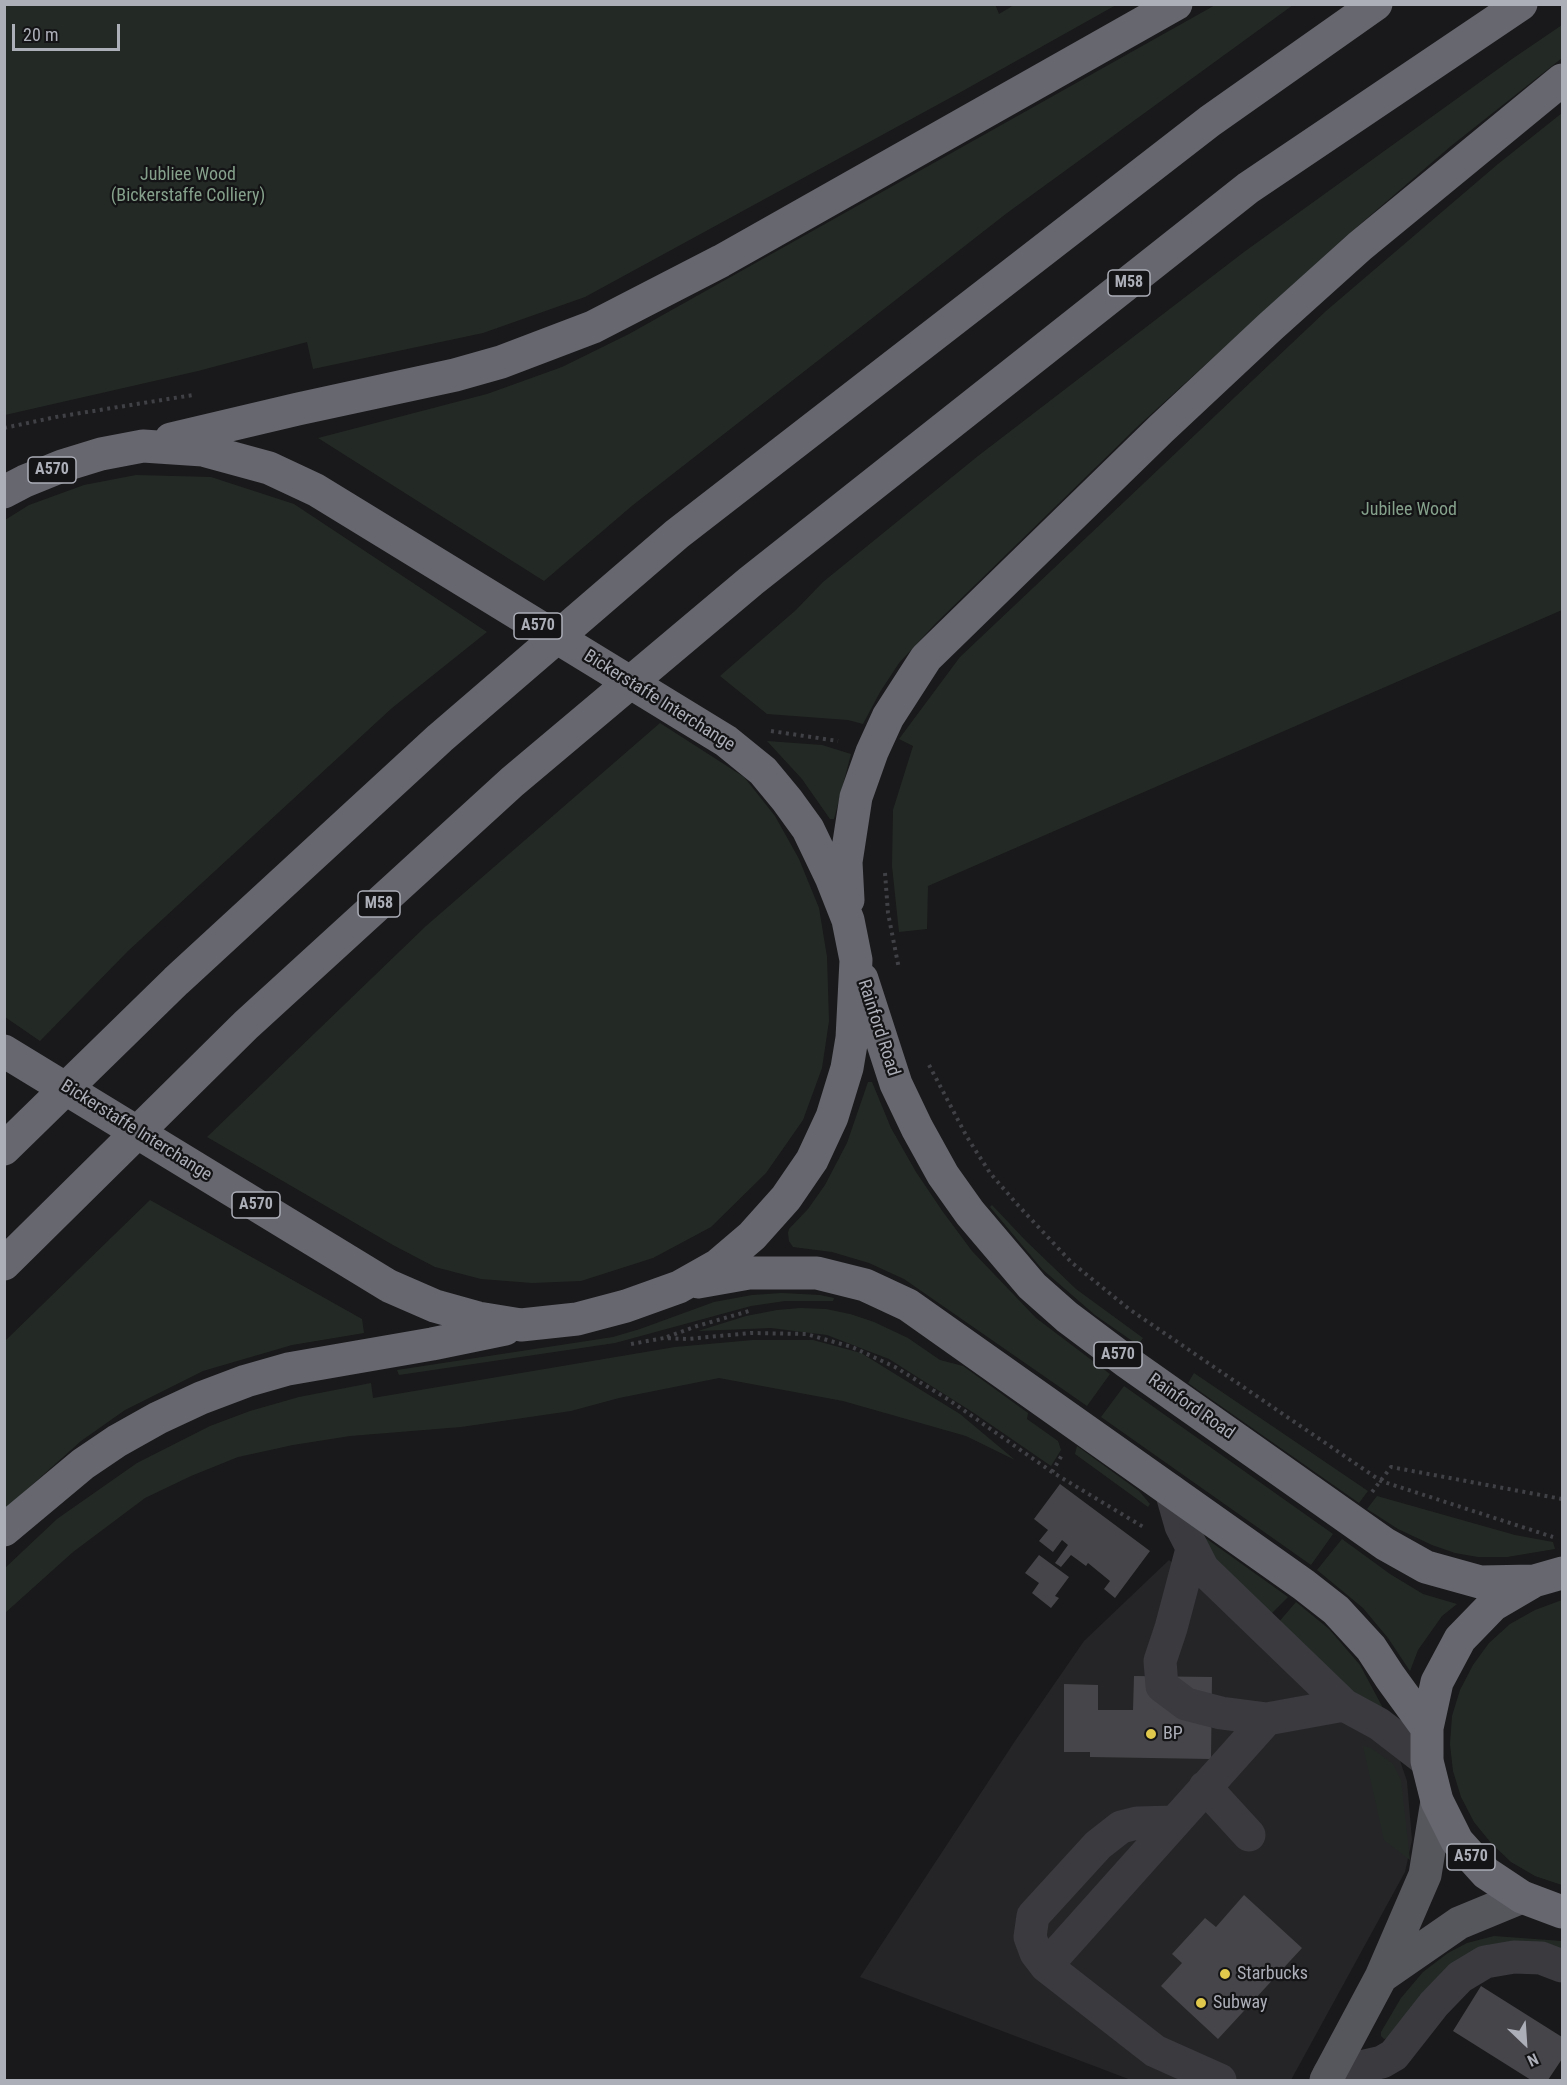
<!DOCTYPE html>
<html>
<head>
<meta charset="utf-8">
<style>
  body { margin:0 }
  #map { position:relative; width:1567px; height:2085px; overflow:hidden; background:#19181a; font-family:"Roboto Condensed",sans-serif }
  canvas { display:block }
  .frame { position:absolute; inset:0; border:6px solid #acaeb8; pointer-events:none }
  .north { position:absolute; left:1495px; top:2013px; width:60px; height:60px; -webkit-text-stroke:4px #141315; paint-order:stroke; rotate:155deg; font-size:16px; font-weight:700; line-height:24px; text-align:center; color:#acaeb8 }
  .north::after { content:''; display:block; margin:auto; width:21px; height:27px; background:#acaeb8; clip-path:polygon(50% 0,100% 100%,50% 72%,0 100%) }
  .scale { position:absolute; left:12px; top:24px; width:108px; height:27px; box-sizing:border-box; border:3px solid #acaeb8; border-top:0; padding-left:8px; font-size:18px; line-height:21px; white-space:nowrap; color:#acaeb8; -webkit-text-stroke:4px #141315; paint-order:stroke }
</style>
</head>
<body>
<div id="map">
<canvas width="1567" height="2085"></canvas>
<div class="frame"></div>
<div class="north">N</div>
<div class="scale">20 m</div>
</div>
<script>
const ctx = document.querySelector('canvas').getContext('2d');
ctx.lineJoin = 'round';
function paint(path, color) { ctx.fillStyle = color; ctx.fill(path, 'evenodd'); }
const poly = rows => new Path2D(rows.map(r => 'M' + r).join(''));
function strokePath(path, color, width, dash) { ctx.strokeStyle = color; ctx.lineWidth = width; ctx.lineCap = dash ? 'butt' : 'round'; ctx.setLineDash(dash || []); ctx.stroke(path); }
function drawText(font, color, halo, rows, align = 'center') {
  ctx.font = font + ' "Roboto Condensed",sans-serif'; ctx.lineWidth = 4.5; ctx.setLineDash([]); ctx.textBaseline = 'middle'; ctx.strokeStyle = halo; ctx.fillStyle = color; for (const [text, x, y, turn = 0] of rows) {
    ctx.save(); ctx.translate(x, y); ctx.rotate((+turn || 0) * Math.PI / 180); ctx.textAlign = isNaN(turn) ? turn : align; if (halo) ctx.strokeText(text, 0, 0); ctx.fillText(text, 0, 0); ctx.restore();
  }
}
const built = poly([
  [1169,1560,1398,1755,1407,1781,1412,1840,1405,1872,1291,2080,1131,2080,860,1977,1015,1741,1084,1641]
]);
const green = poly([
  [995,4,999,14,1014,5,1116,5,959,93,585,297,483,333,313,369,307,342,198,371,5,415,5,5],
  [1217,4,1293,5,1007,213,633,505,544,581,318,438,487,394,562,367,629,334],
  [1562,25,1562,58,1451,146,1344,238,1137,427,936,623,899,663,880,692,863,724,848,720,767,714,720,676,796,610,823,582,978,456,1244,252,1512,59],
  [1562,113,1562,610,928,886,927,929,899,932,892,866,893,810,913,746,899,739,960,657,1326,311,1498,164],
  [136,475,211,477,294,504,487,632,392,708,128,951,40,1041,5,1017,5,520,29,505,84,485],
  [660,723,744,777,775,816,799,859,819,908,827,957,829,1021,822,1068,803,1120,766,1173,711,1227,653,1258,581,1281,532,1283,481,1279,435,1267,393,1245,207,1137,426,926],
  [767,741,822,745,851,754,834,819,830,819,802,779],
  [868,1082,872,1082,891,1128,916,1172,943,1212,972,1251,1036,1318,1110,1374,1087,1406,904,1279,869,1263,832,1252,793,1247,789,1241,788,1233,789,1229,808,1209,825,1185,847,1143],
  [150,1200,362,1319,364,1333,292,1345,203,1371,125,1410,81,1441,5,1509,5,1341],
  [992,1205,1026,1241,1076,1289,1143,1338,1138,1345,1095,1315,1042,1269,990,1207],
  [782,1293,820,1295,834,1298,833,1301,785,1301,751,1306,615,1343,399,1375,397,1370,613,1337,640,1329,714,1302,752,1295],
  [800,1308,826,1309,850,1314,874,1322,908,1338,940,1360,963,1366,1028,1413,1027,1419,1058,1441,1061,1450,1051,1466,974,1413,889,1359,827,1335,771,1328,698,1331,746,1316,777,1310],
  [753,1340,813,1340,861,1353,960,1414,1015,1460,966,1436,843,1401,719,1378,619,1398,571,1411,461,1427,350,1436,293,1445,238,1457,191,1476,145,1498,73,1552,5,1613,5,1568,57,1519,137,1463,210,1426,250,1411,299,1397,371,1383,373,1398,675,1347],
  [1194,1373,1368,1491,1359,1503,1188,1383],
  [1124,1386,1333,1534,1311,1565,1101,1417],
  [1077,1446,1139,1491,1150,1504,1148,1507,1075,1454],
  [1377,1496,1515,1535,1553,1542,1555,1549,1507,1557,1478,1557,1455,1553,1432,1545,1398,1529,1367,1509],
  [1204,1537,1288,1597,1269,1616,1196,1544],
  [1342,1539,1390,1574,1423,1594,1457,1604,1442,1616,1418,1650,1410,1671,1388,1638,1363,1608,1317,1570],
  [1562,1600,1562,1885,1535,1876,1511,1862,1491,1843,1474,1822,1461,1797,1453,1771,1450,1744,1452,1716,1460,1690,1473,1665,1489,1643,1510,1624,1535,1610],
  [1296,1602,1329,1629,1360,1665,1383,1708,1383,1719,1278,1623],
  [1363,1746,1371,1748,1393,1764,1401,1780,1410,1860,1384,1840],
  [1494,1936,1562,1941,1562,1957,1536,1946,1388,2038,1384,2039,1381,2036,1381,2032,1401,1998,1423,1972,1448,1953,1467,1943]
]);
const building = poly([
  [1060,1484,1150,1551,1115,1598,1104,1589,1110,1581,1088,1563,1086,1566,1071,1555,1061,1567,1055,1563,1068,1545,1062,1540,1053,1552,1039,1541,1048,1530,1034,1519],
  [1039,1555,1069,1577,1055,1596,1059,1598,1051,1608,1032,1593,1039,1583,1025,1573],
  [1134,1676,1212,1677,1211,1759,1090,1757,1090,1752,1064,1752,1064,1684,1098,1685,1098,1710,1133,1710],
  [1244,1895,1302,1948,1218,2039,1161,1986,1182,1963,1172,1954,1205,1918,1216,1927],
  [1481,1986,1562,2037,1562,2059,1548,2080,1531,2080,1453,2031]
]);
const path = poly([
  [4,428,56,417,193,395],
  [771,731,838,741],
  [885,873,888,913,899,969],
  [929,1065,967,1137,990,1173,1016,1203,1071,1262,1129,1309,1381,1481,1553,1537],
  [667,1337,697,1326,749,1311],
  [631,1344,664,1338,687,1339,751,1333,806,1334,852,1347,895,1367,949,1400,1052,1472,1145,1528],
  [1052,1472,1062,1455],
  [1372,1492,1391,1467,1562,1499]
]);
const minor = poly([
  [1171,1491,1181,1526,1203,1569,1344,1705],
  [1192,1549,1171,1628,1160,1661,1162,1686,1186,1704,1221,1713,1267,1719,1344,1705,1379,1724,1427,1761],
  [1205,1787,1249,1835],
  [1175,1822,1137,1823,1121,1827,1098,1845,1033,1916,1030,1937,1036,1953,1046,1966,1155,2051,1220,2080],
  [1046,1966,1267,1719],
  [1329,2074,1382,2062,1394,2055,1434,2004,1460,1977,1485,1962,1514,1957,1541,1958,1562,1966]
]);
const major = poly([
  [1381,1977,1459,1923,1522,1897],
  [1326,2080,1381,1977,1425,1875,1437,1801]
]);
const highway = poly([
  [171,439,298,409,455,375,501,362,593,327,721,261,1176,4],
  [4,492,25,481,62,466,101,454,143,446,203,450,269,468,316,490,726,741,763,771,787,800,808,829,831,877,848,920,856,960,852,1038,847,1068,832,1117,812,1160,786,1198,752,1236,718,1265,679,1287,626,1306,577,1319,521,1325,478,1318,435,1306,389,1286,4,1051],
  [848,900,846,862,856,797,872,752,888,717,926,658,1161,429,1270,327,1360,246,1562,80],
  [862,979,896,1084,917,1128,943,1175,970,1213,1032,1286,1067,1317,1127,1362,1385,1544,1426,1567,1480,1582,1534,1581],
  [4,1149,176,981,440,738,677,534,1210,121,1376,4],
  [4,1264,246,1025,512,782,751,581,1248,188,1521,4],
  [698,1282,749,1273,817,1273,865,1285,908,1305,1304,1585,1336,1610,1371,1648,1390,1677,1427,1728],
  [4,1530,83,1464,117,1441,158,1418,201,1398,246,1381,288,1369,432,1344,505,1329],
  [1562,1573,1534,1581,1493,1605,1460,1639,1437,1682,1427,1728,1427,1761,1437,1801,1457,1841,1486,1873,1522,1897,1562,1912]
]);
const markers = [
  [1151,1734,6,"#dfc84c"],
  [1225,1974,6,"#dfc84c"],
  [1201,2003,6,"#dfc84c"]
];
const shields = [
  [1129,283,42],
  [52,470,48],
  [538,626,48],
  [379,904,42],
  [256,1205,48],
  [1118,1355,48],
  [1471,1857,48]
];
const shieldNames = [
  ["M58",1129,283],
  ["A570",52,470],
  ["A570",538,626],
  ["M58",379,904],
  ["A570",256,1205],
  ["A570",1118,1355],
  ["A570",1471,1857]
];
const parkNames = [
  ["Jubliee Wood",188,175],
  ["(Bickerstaffe Colliery)",188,196],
  ["Jubilee Wood",1409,510]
];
const streetNames = [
  ["Bickerstaffe Interchange",659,701,32],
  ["Rainford Road",878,1028,72],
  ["Bickerstaffe Interchange",136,1131,32],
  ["Rainford Road",1191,1407,35]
];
const poiNames = [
  ["BP",1163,1734],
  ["Starbucks",1237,1974],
  ["Subway",1213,2003]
];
paint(built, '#252527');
paint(green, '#232a25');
paint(building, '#46464a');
strokePath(path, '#404146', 4, [3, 4.5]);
strokePath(minor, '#3a3a3f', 33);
strokePath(major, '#56565d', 33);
strokePath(highway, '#66676f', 33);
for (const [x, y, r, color] of markers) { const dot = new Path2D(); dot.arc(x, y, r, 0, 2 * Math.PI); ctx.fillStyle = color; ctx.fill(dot); strokePath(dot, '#141315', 2); }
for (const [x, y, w] of shields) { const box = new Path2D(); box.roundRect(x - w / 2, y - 13, w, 26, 4.5); ctx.fillStyle = '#141315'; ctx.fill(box); strokePath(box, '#acaeb8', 1.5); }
drawText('bold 16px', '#acaeb8', null, shieldNames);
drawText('18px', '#85a18c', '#141315', parkNames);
drawText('18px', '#acaeb8', '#141315', streetNames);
drawText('18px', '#acaeb8', '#141315', poiNames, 'left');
</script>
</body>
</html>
